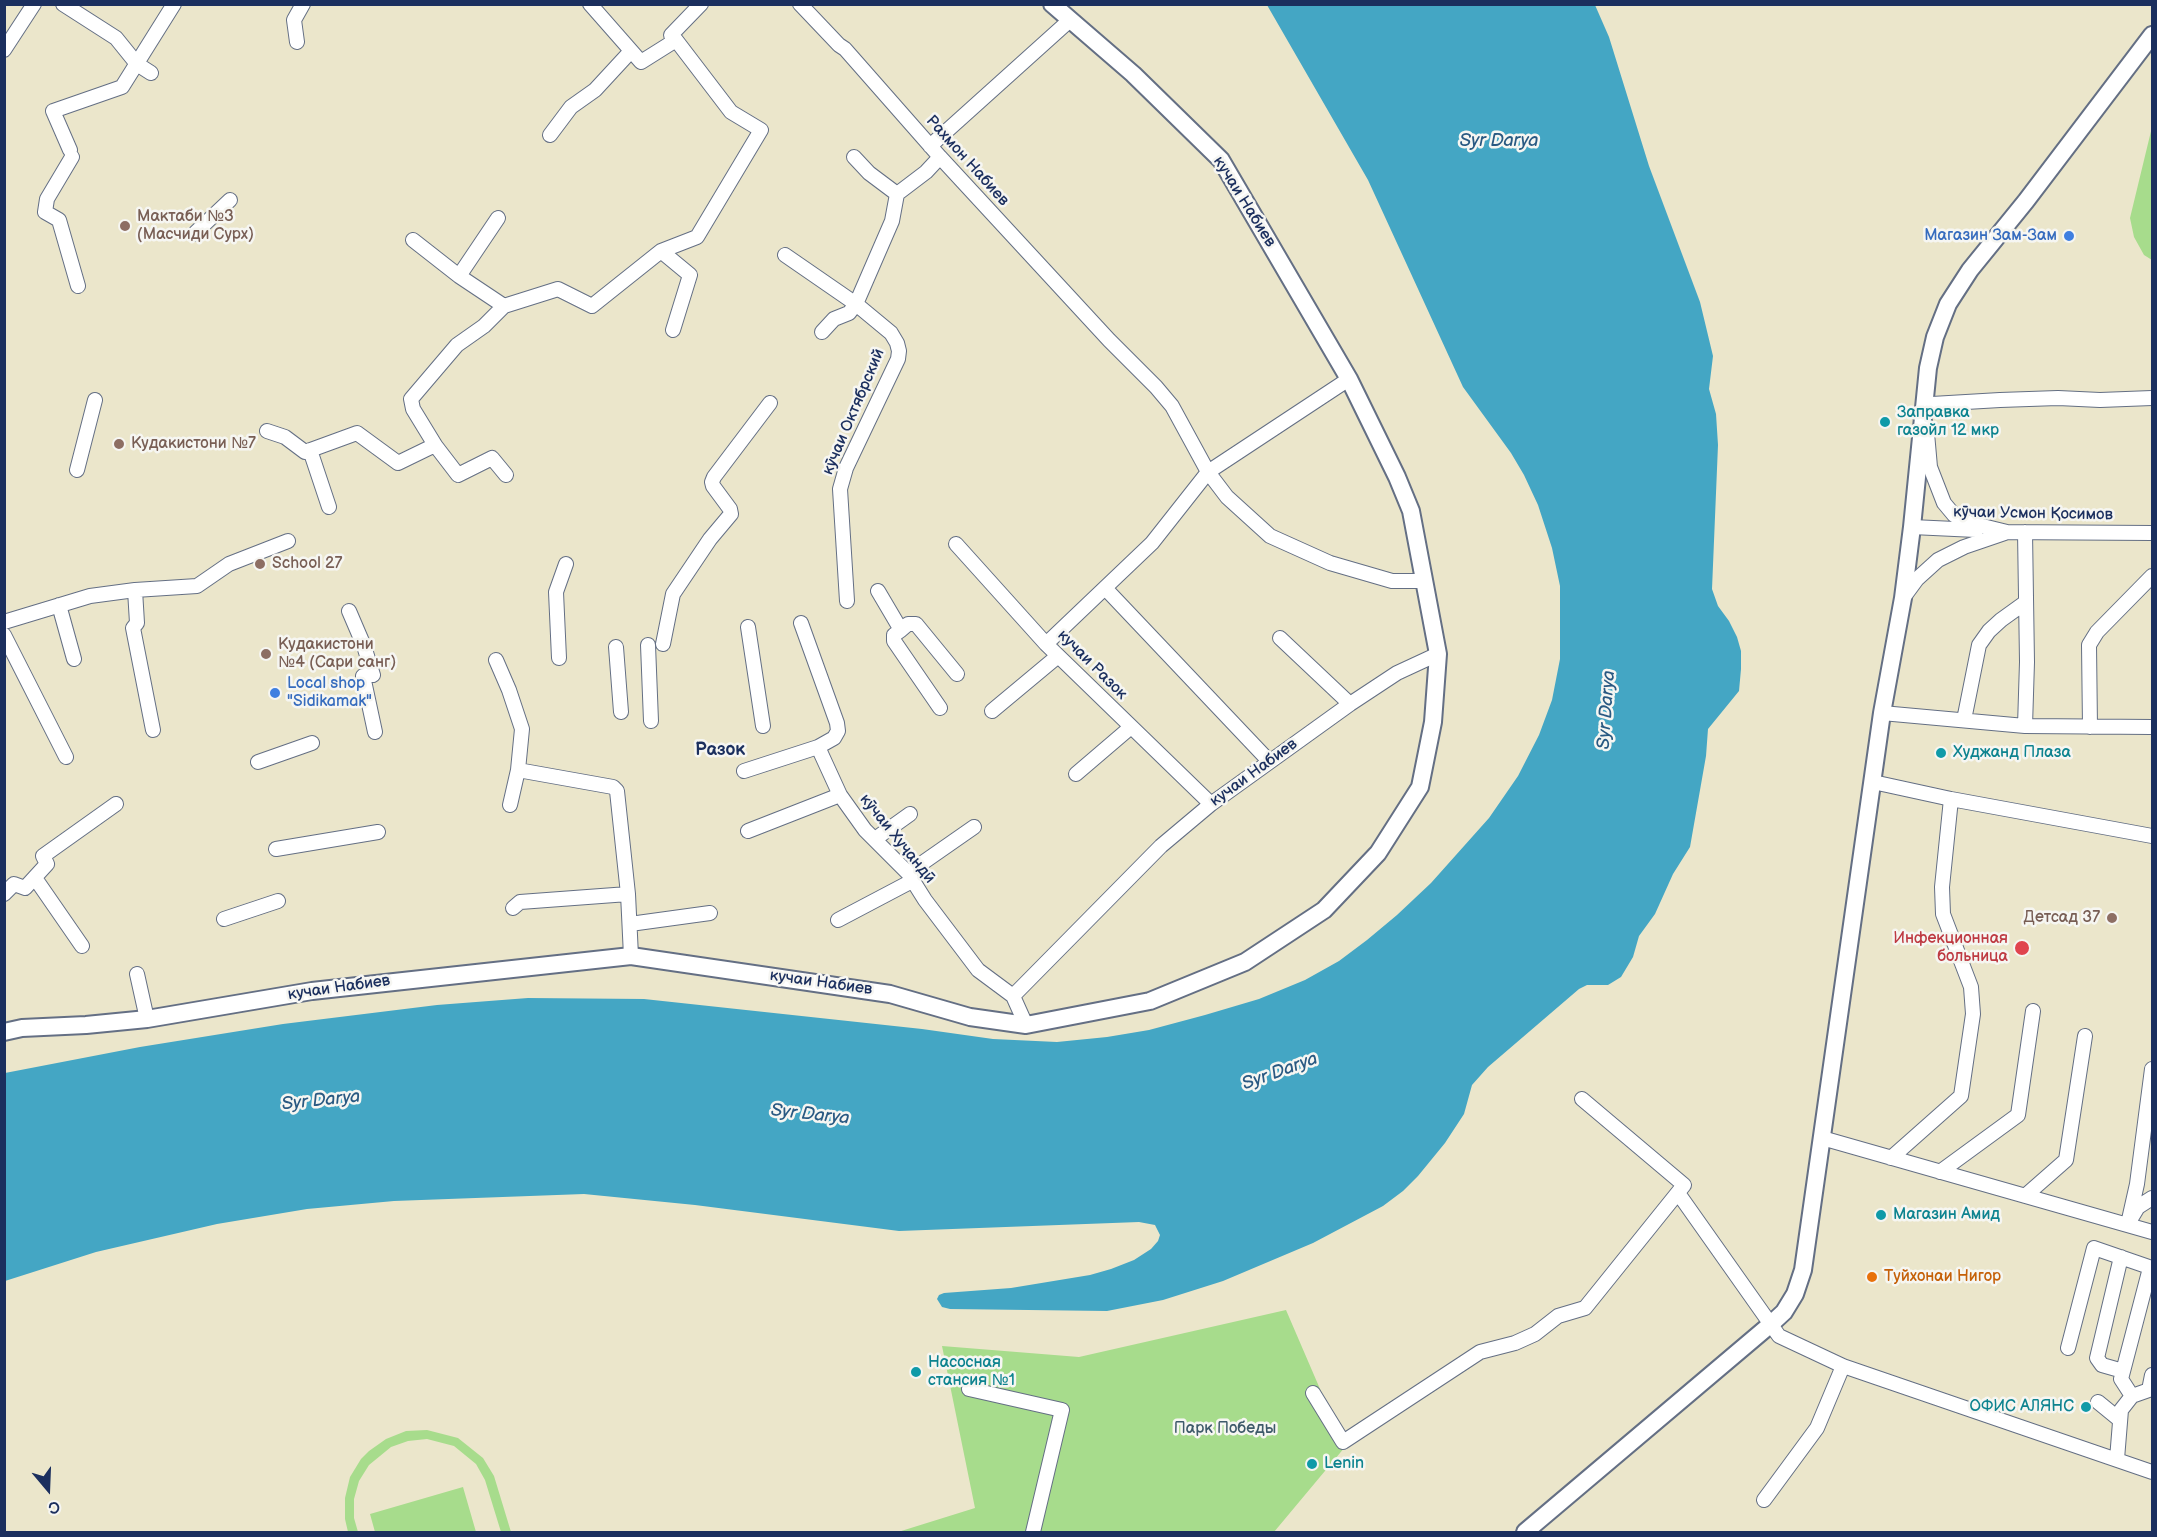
<!DOCTYPE html>
<html>
<head>
<meta charset="utf-8">
<style>
  body { margin:0 }
  #map { position:relative; width:2157px; height:1537px; overflow:hidden; background:#ebe6cb; font-family:"Balsamiq Sans",sans-serif }
  canvas { display:block }
  .frame { position:absolute; inset:0; border:6px solid #1b2f5e; pointer-events:none }
  .north { position:absolute; left:18px; top:1459px; width:60px; height:60px; -webkit-text-stroke:4px #f6f6f2; paint-order:stroke; rotate:161deg; font-size:16px; font-weight:700; line-height:24px; text-align:center; color:#1b2f5e }
  .north::after { content:''; display:block; margin:auto; width:21px; height:27px; background:#1b2f5e; clip-path:polygon(50% 0,100% 100%,50% 72%,0 100%) }
</style>
</head>
<body>
<div id="map">
<canvas width="2157" height="1537"></canvas>
<div class="frame"></div>
<div class="north">С</div>
</div>
<script>
const ctx = document.querySelector('canvas').getContext('2d');
ctx.lineJoin = 'round';
function paint(path, color) { ctx.fillStyle = color; ctx.fill(path, 'evenodd'); }
const poly = rows => new Path2D(rows.map(r => 'M' + r).join(''));
function strokePath(path, color, width, dash) { ctx.strokeStyle = color; ctx.lineWidth = width; ctx.lineCap = dash ? 'butt' : 'round'; ctx.setLineDash(dash || []); ctx.stroke(path); }
function drawText(font, color, halo, rows, align = 'center') {
  ctx.font = font + ' "Balsamiq Sans",sans-serif'; ctx.lineWidth = 5; ctx.setLineDash([]); ctx.textBaseline = 'middle'; ctx.strokeStyle = halo; ctx.fillStyle = color; for (const [text, x, y, turn = 0] of rows) {
    ctx.save(); ctx.translate(x, y); ctx.rotate((+turn || 0) * Math.PI / 180); ctx.textAlign = isNaN(turn) ? turn : align; if (halo) ctx.strokeText(text, 0, 0); ctx.fillText(text, 0, 0); ctx.restore();
  }
}
const green = poly([
  [2152,127,2152,260,2144,255,2134,237,2130,218],
  [1286,1310,1345,1447,1274,1532,898,1532,975,1508,942,1346,1079,1357],
  [427,1430,458,1438,483,1458,494,1476,511,1532,501,1532,485,1480,476,1464,454,1446,427,1439,408,1441,391,1447,369,1465,359,1481,354,1499,354,1518,358,1532,348,1532,345,1519,345,1498,350,1477,361,1459,369,1451,386,1439,406,1431],
  [463,1487,476,1532,375,1532,370,1514]
]);
const water = poly([
  [1267,5,1595,5,1609,37,1649,166,1700,302,1713,356,1709,389,1716,414,1718,445,1712,589,1718,606,1729,621,1737,637,1741,651,1741,669,1739,691,1708,729,1706,756,1690,847,1673,874,1655,914,1639,936,1633,957,1621,977,1608,985,1587,985,1579,989,1488,1067,1472,1085,1464,1114,1445,1143,1418,1176,1403,1191,1383,1206,1313,1243,1223,1281,1163,1300,1107,1311,950,1309,942,1307,937,1299,939,1295,944,1293,1011,1288,1090,1275,1111,1269,1134,1260,1151,1249,1158,1241,1160,1235,1155,1225,1139,1222,899,1231,695,1205,584,1194,394,1201,307,1209,217,1224,96,1252,5,1281,5,1073,140,1047,283,1024,437,1005,528,998,644,999,922,1029,993,1039,1057,1042,1107,1037,1149,1030,1205,1015,1259,999,1305,980,1339,961,1367,940,1397,915,1431,883,1489,818,1518,776,1539,735,1552,700,1560,659,1560,586,1552,548,1538,505,1524,475,1511,453,1463,387,1368,180]
]);
const minor = poly([
  [63,4,116,38,137,64,151,73],
  [800,4,839,45,845,49,940,157,1109,340,1156,387,1172,406,1208,472,1227,497,1270,536,1330,563,1392,581,1423,581],
  [676,40,671,35,701,4],
  [297,42,294,20,303,4],
  [4,50,34,4],
  [550,135,571,107,595,90,631,51],
  [930,146,1070,20],
  [70,150,53,111,122,87,174,4],
  [72,157,47,199,45,212,59,220,78,286],
  [854,157,869,173,897,194],
  [498,218,459,276,504,306],
  [194,234,230,200],
  [413,240,459,276],
  [661,251,690,275,673,330],
  [785,255,856,304,891,333,897,343,899,351,898,359,846,468,840,489,847,601],
  [822,332,834,319,849,313,856,304,892,221,897,194,926,172,940,157],
  [1925,414,1924,405,1932,404,2000,400,2058,398,2100,400,2152,398],
  [267,431,285,437,305,452,357,433,398,463,435,445,413,409,411,399,457,345,484,326,504,306,558,289,592,306,661,251,697,237,761,130,731,112,676,40,641,62,590,4],
  [1927,433,1930,467,1944,503,1954,515,1966,522,2007,532],
  [435,445,458,475,492,458,506,475],
  [310,450,329,507],
  [77,470,95,400],
  [1912,527,1976,530],
  [1999,532,2152,533],
  [956,544,1046,644,1211,804],
  [1105,588,1269,761],
  [135,590,137,623,133,628,153,730],
  [878,591,901,630,908,624,916,624,957,674],
  [1903,598,1917,579,1938,560,1964,547,2005,533],
  [59,605,74,659],
  [349,611,364,646,373,675],
  [4,622,90,596,135,590,197,586,229,564,288,541],
  [801,623,837,723,838,731,834,738,818,747,840,795,865,830,908,873,925,900,978,970,1013,996,1026,1025],
  [748,627,763,726],
  [901,630,894,635,894,641,940,708],
  [4,635,66,757],
  [1280,638,1350,704],
  [663,644,673,594,710,539,731,514,730,509,713,486,712,482,714,477,770,403],
  [1046,644,1152,543,1208,472,1349,379],
  [648,645,651,721],
  [616,647,621,712],
  [559,658,556,592,566,564],
  [496,660,509,690,522,729,518,770,613,787,617,791,628,894,631,956],
  [363,676,375,732],
  [992,711,1058,656],
  [1882,713,2025,726,2152,727],
  [1964,720,1979,645,1989,631,2001,620,2026,602],
  [2025,726,2027,662,2025,532],
  [2090,727,2089,645,2097,632,2152,576],
  [258,762,312,743],
  [744,771,818,747],
  [1076,774,1131,727],
  [1873,782,1951,799,2152,836],
  [510,805,518,770],
  [748,831,840,795],
  [875,839,910,814],
  [276,849,378,832],
  [908,873,974,827],
  [35,878,82,946],
  [4,894,14,884,25,888,47,864,43,856,116,804],
  [513,908,520,902,628,894],
  [224,919,278,901],
  [838,920,912,881],
  [630,924,710,913],
  [137,974,147,1019],
  [1013,996,1161,846,1211,804,1350,704,1397,673,1438,654],
  [1822,1138,2152,1232],
  [1891,1158,1961,1096,1973,1014,1971,987,1943,914,1942,887,1951,799],
  [1940,1172,2018,1115,2033,1011],
  [1678,1193,1779,1336,1843,1366,2152,1472],
  [2025,1196,2066,1160,2085,1036],
  [2132,1217,2138,1207,2152,1198],
  [2128,1224,2137,1184,2152,1069],
  [2121,1257,2097,1358,2102,1365,2123,1371],
  [2068,1348,2094,1248,2152,1268],
  [969,1389,1062,1410,1033,1532],
  [1313,1393,1343,1442,1480,1352,1515,1343,1535,1334,1558,1316,1585,1308,1684,1185,1582,1099],
  [2132,1396,2121,1379,2150,1268],
  [2098,1402,2120,1420],
  [2117,1459,2121,1410,2132,1396,2149,1390,2152,1375],
  [1764,1500,1817,1428,1843,1366]
]);
const major = poly([
  [4,1032,22,1028,86,1025,147,1019,312,991,631,956,890,994,970,1017,1026,1025,1150,1001,1245,962,1324,910,1378,853,1420,787,1433,722,1438,654,1411,511,1397,477,1349,379,1221,160,1133,74,1052,4],
  [1525,1532,1771,1324,1784,1312,1795,1294,1803,1270,1882,713,1903,598,1912,527,1928,368,1935,337,1948,304,1970,270,2026,201,2152,35]
]);
const markers = [
  [125,226,6,"#8d6e63"],
  [2069,236,6,"#3f7fe0"],
  [1885,422,6,"#0f9aa8"],
  [119,444,6,"#8d6e63"],
  [260,564,6,"#8d6e63"],
  [266,654,6,"#8d6e63"],
  [275,693,6,"#3f7fe0"],
  [1941,753,6,"#0f9aa8"],
  [2112,918,6,"#8d6e63"],
  [2022,948,8,"#e0444e"],
  [1881,1215,6,"#0f9aa8"],
  [1872,1277,6,"#e8710a"],
  [916,1372,6,"#0f9aa8"],
  [2086,1407,6,"#0f9aa8"],
  [1312,1464,6,"#0f9aa8"]
];
const streetNames = [
  ["Рахмон Набиев",967,161,48],
  ["кучаи Набиев",1244,202,58],
  ["кӯчаи Октябрский",854,412,-67],
  ["кӯчаи Усмон Қосимов",2033,514,1],
  ["кучаи Разок",1092,665,45],
  ["кучаи Набиев",1254,773,-36],
  ["кӯчаи Хуҷандӣ",897,839,51],
  ["кучаи Набиев",821,983,8],
  ["кучаи Набиев",339,988,-8]
];
const educationNames = [
  ["Мактаби №3",137,217],
  ["(Масчиди Сурх)",137,235],
  ["Кудакистони №7",131,444],
  ["School 27",272,564],
  ["Кудакистони",278,645],
  ["№4 (Сари санг)",278,663],
  ["Детсад 37",2100,918,"right"]
];
const shopNames = [
  ["Магазин Зам-Зам",2057,236],
  ["Local shop",287,684,"left"],
  ["\"Sidikamak\"",287,702,"left"]
];
const cultureNames = [
  ["Заправка",1897,413],
  ["газойл 12 мкр",1897,431],
  ["Худжанд Плаза",1953,753],
  ["Магазин Амид",1893,1215],
  ["Насосная",928,1363],
  ["стансия №1",928,1381],
  ["ОФИС АЛЯНС",2074,1407,"right"],
  ["Lenin",1324,1464]
];
const healthNames = [
  ["Инфекционная",2008,939],
  ["больница",2008,957]
];
const foodNames = [
  ["Туйхонаи Нигор",1884,1277]
];
const parkNames = [
  ["Парк Победы",1225,1429]
];
const waterNames = [
  ["Syr Darya",1499,141],
  ["Syr Darya",1607,710,-86],
  ["Syr Darya",1280,1072,-20],
  ["Syr Darya",321,1101,-6],
  ["Syr Darya",810,1115,6]
];
const neighbourhoodNames = [
  ["Разок",720,750]
];
paint(green, '#a7dc8c');
paint(water, '#44a6c4');
strokePath(minor, '#646f84', 16);
strokePath(major, '#646f84', 20);
strokePath(minor, '#fff', 14);
strokePath(major, '#fff', 16);
for (const [x, y, r, color] of markers) { const dot = new Path2D(); dot.arc(x, y, r, 0, 2 * Math.PI); ctx.fillStyle = color; ctx.fill(dot); strokePath(dot, '#f6f6f2', 2); }
drawText('16px', '#1b2f5e', '#f6f6f2', streetNames);
drawText('16px', '#785e54', '#f6f6f2', educationNames, 'left');
drawText('16px', '#366cbe', '#f6f6f2', shopNames, 'right');
drawText('16px', '#0d838f', '#f6f6f2', cultureNames, 'left');
drawText('16px', '#be3a42', '#f6f6f2', healthNames, 'right');
drawText('16px', '#c56008', '#f6f6f2', foodNames, 'left');
drawText('16px', '#3e5a6a', '#f6f6f2', parkNames);
drawText('italic 18px', '#295982', '#f6f6f2', waterNames);
drawText('bold 18px', '#1b2f5e', '#f6f6f2', neighbourhoodNames);
</script>
</body>
</html>
